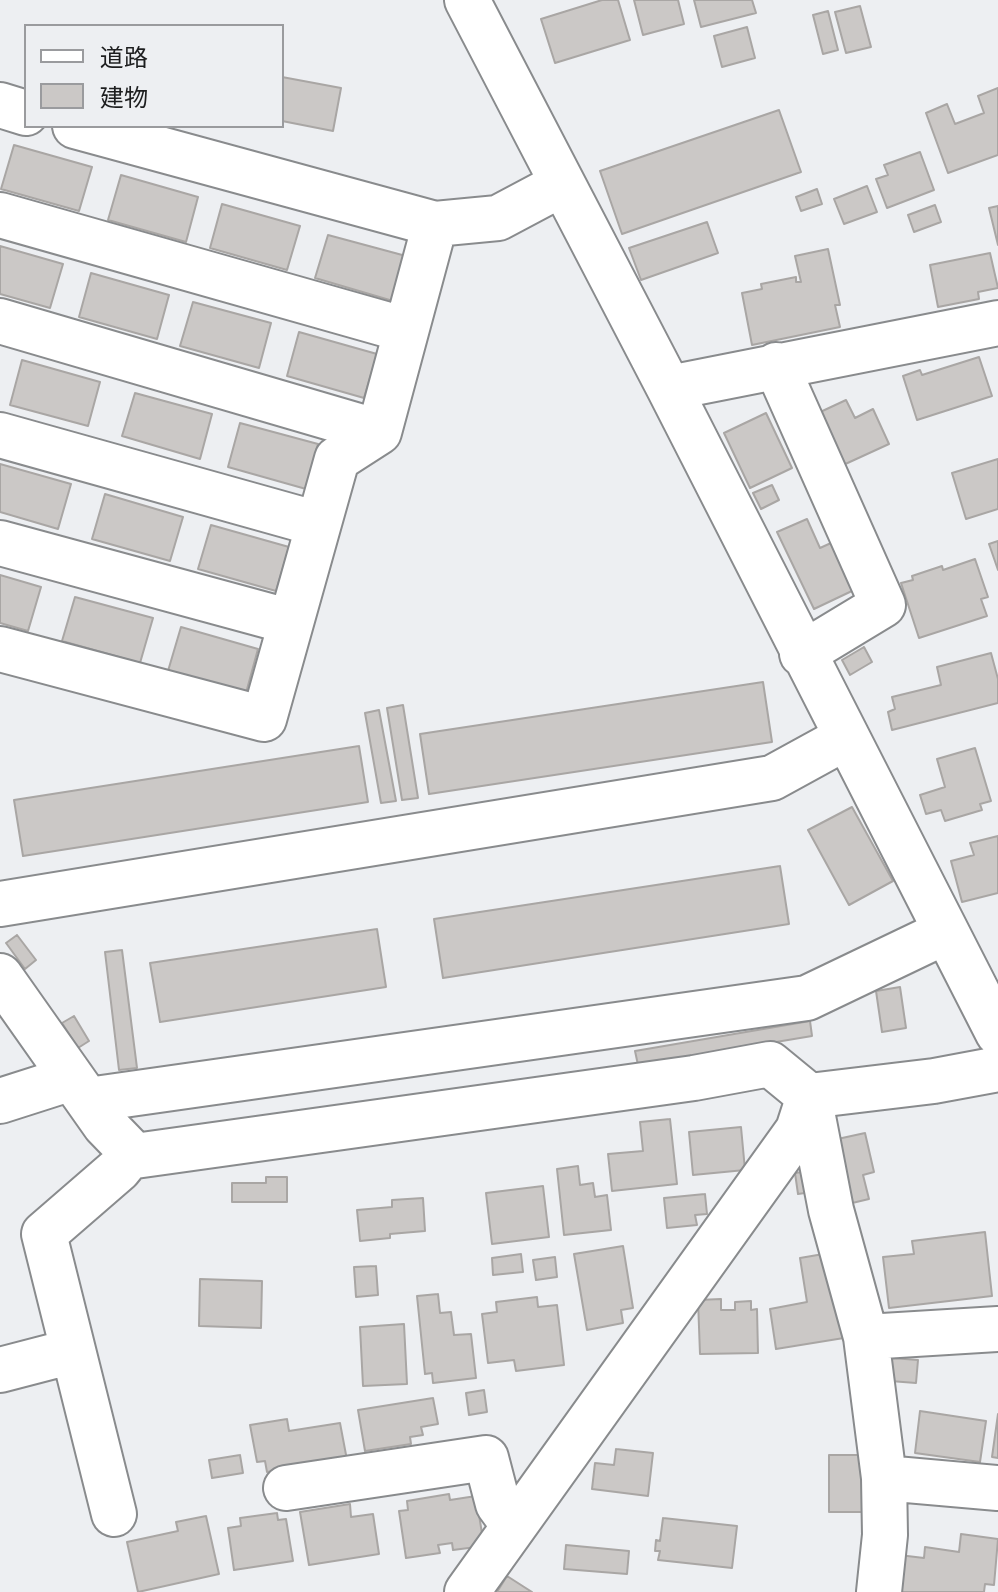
<!DOCTYPE html>
<html>
<head>
<meta charset="utf-8">
<style>
  body { margin:0 }
  #map { position:relative; width:998px; height:1592px; overflow:hidden; background:#edeff2; font-family:"Nunito Sans","Noto Sans JP",sans-serif }
  canvas { display:block }
  .legend { position:absolute; left:24px; top:24px; width:260px; height:104px; box-sizing:border-box; background:#edeff2; border:2px solid #9a9b9e; margin:0; padding:10px 14px; list-style:none; font-size:24px; color:#1d1e1f }
  .legend li { display:flex; align-items:center; gap:16px; height:40px }
  .legend b { width:40px; border:2px solid #9a9b9e }
</style>
</head>
<body>
<div id="map">
<canvas width="998" height="1592"></canvas>
<ul class="legend">
<li><b style="height:10px;background:#fff"></b>道路</li>
<li><b style="height:22px;background:#cbc8c6"></b>建物</li>
</ul>
</div>
<script>
const ctx = document.querySelector('canvas').getContext('2d');
ctx.lineJoin = 'round';
function paint(path, color) { ctx.fillStyle = color; ctx.fill(path, 'evenodd'); }
const poly = rows => new Path2D(rows.map(r => 'M' + r).join(''));
function strokePath(path, color, width, dash) { ctx.strokeStyle = color; ctx.lineWidth = width; ctx.lineCap = dash ? 'butt' : 'round'; ctx.setLineDash(dash || []); ctx.stroke(path); }
const building = poly([
  [602,0,618,0,630,40,555,63,541,19,602,0],
  [634,0,678,0,684,24,643,35,634,0],
  [694,0,752,0,756,13,701,27,694,0],
  [860,6,871,47,846,53,835,12,860,6],
  [828,11,838,50,823,54,813,15,828,11],
  [747,27,755,58,722,67,714,36,747,27],
  [282,77,341,88,333,131,282,121,282,77],
  [998,88,998,155,948,173,926,113,947,104,955,124,984,113,978,96,998,88],
  [779,110,801,172,622,234,600,171,779,110],
  [14,145,92,167,79,211,1,189,14,145],
  [920,152,934,190,887,208,876,179,888,175,884,165,920,152],
  [121,175,198,197,186,242,108,220,121,175],
  [867,186,877,212,844,224,834,199,867,186],
  [817,189,822,204,801,211,796,197,817,189],
  [222,204,300,226,287,270,210,248,222,204],
  [935,205,941,222,914,232,908,215,935,205],
  [998,206,998,245,989,208,998,206],
  [707,222,718,253,641,280,629,248,707,222],
  [328,235,406,256,393,301,315,278,328,235],
  [0,246,63,264,50,308,0,294,0,246],
  [828,249,840,305,835,305,840,327,752,345,742,293,762,289,761,284,796,277,796,282,801,282,795,256,828,249],
  [990,253,998,288,978,292,979,299,938,307,930,265,990,253],
  [91,273,169,295,157,339,79,317,91,273],
  [193,302,271,323,259,368,180,346,193,302],
  [299,332,377,354,364,398,287,376,299,332],
  [979,357,992,396,917,420,903,376,920,370,922,375,979,357],
  [22,360,100,382,88,426,10,405,22,360],
  [135,393,212,414,200,459,122,436,135,393],
  [846,400,855,418,873,409,889,444,841,466,816,414,846,400],
  [766,413,792,468,750,488,724,433,766,413],
  [240,423,318,444,306,489,228,467,240,423],
  [998,459,998,509,966,519,952,473,998,459],
  [0,464,71,484,58,529,0,512,0,464],
  [772,485,779,500,761,509,753,493,772,485],
  [105,494,183,517,170,561,92,539,105,494],
  [807,519,820,548,831,543,854,590,814,609,777,532,807,519],
  [211,525,289,547,276,591,198,569,211,525],
  [998,541,998,570,989,544,998,541],
  [975,559,988,597,981,599,987,616,919,638,901,583,913,580,912,576,942,566,943,570,975,559],
  [0,575,41,587,28,631,0,623,0,575],
  [75,597,153,618,140,663,62,641,75,597],
  [181,627,258,649,246,693,168,671,181,627],
  [864,647,872,662,850,675,842,660,864,647],
  [991,653,998,679,998,703,892,730,888,712,895,709,892,697,941,685,937,667,991,653],
  [763,682,772,742,429,794,420,734,763,682],
  [403,705,418,798,402,800,387,708,403,705],
  [379,710,396,801,381,803,365,713,379,710],
  [359,746,368,802,23,856,14,800,359,746],
  [975,748,991,801,980,804,982,810,945,821,941,810,926,814,920,795,945,787,937,759,975,748],
  [852,807,893,881,849,905,808,830,852,807],
  [998,836,998,893,962,902,951,861,974,855,970,843,998,836],
  [780,866,789,924,443,978,434,919,780,866],
  [377,929,386,987,160,1022,150,963,377,929],
  [17,935,36,960,25,969,6,943,17,935],
  [122,950,137,1068,119,1070,105,952,122,950],
  [900,987,906,1028,882,1032,876,991,900,987],
  [74,1016,89,1041,78,1048,62,1023,74,1016],
  [810,1021,812,1036,638,1065,635,1051,810,1021],
  [670,1119,677,1184,612,1191,608,1154,643,1151,640,1122,670,1119],
  [741,1127,745,1170,693,1175,689,1132,741,1127],
  [865,1133,874,1172,863,1175,869,1199,848,1204,833,1140,865,1133],
  [578,1166,580,1185,593,1183,595,1197,607,1195,611,1230,564,1235,557,1169,578,1166],
  [809,1171,812,1192,798,1194,795,1173,809,1171],
  [266,1177,287,1177,287,1202,232,1202,232,1183,266,1183,266,1177],
  [543,1186,549,1237,492,1244,486,1193,543,1186],
  [705,1194,707,1214,695,1215,697,1225,667,1228,664,1198,705,1194],
  [423,1198,425,1231,390,1234,390,1238,360,1241,357,1210,392,1207,392,1200,423,1198],
  [985,1232,992,1296,889,1308,883,1257,914,1254,912,1241,985,1232],
  [623,1246,633,1308,621,1310,623,1323,587,1330,574,1254,623,1246],
  [835,1252,850,1337,776,1349,770,1309,807,1302,800,1258,835,1252],
  [521,1254,523,1272,493,1275,492,1258,521,1254],
  [555,1257,557,1277,536,1280,533,1260,555,1257],
  [376,1266,378,1295,356,1297,354,1267,376,1266],
  [200,1279,262,1281,261,1328,199,1326,200,1279],
  [438,1294,440,1313,451,1312,454,1335,471,1334,476,1378,433,1383,432,1373,425,1374,417,1296,438,1294],
  [537,1297,538,1307,557,1305,564,1365,516,1371,514,1360,488,1363,482,1314,497,1312,496,1302,537,1297],
  [721,1299,721,1310,735,1310,735,1302,751,1301,751,1310,757,1309,758,1353,700,1354,698,1300,721,1299],
  [404,1324,407,1384,363,1386,360,1327,404,1324],
  [892,1358,918,1360,916,1383,890,1381,892,1358],
  [484,1390,487,1412,469,1415,466,1393,484,1390],
  [433,1398,438,1424,421,1427,423,1435,410,1437,411,1444,365,1451,358,1410,433,1398],
  [920,1411,986,1421,980,1462,915,1453,920,1411],
  [998,1414,998,1458,992,1457,998,1414],
  [287,1419,289,1431,340,1423,347,1460,267,1472,265,1461,257,1462,250,1425,287,1419],
  [616,1449,653,1453,648,1496,592,1489,595,1463,614,1465,616,1449],
  [240,1455,243,1473,212,1478,209,1460,240,1455],
  [829,1455,866,1455,866,1512,829,1512,829,1455],
  [449,1494,450,1500,476,1496,484,1546,453,1550,452,1543,438,1545,440,1553,406,1558,399,1511,408,1510,407,1501,449,1494],
  [350,1504,351,1517,373,1514,379,1554,309,1565,300,1512,350,1504],
  [277,1513,278,1520,286,1519,293,1561,234,1570,228,1528,241,1526,240,1518,277,1513],
  [206,1516,219,1574,138,1592,127,1542,178,1531,176,1522,206,1516],
  [663,1518,737,1526,732,1568,658,1560,660,1551,655,1551,656,1540,660,1541,663,1518],
  [961,1534,998,1539,994,1585,985,1584,984,1592,895,1592,899,1555,924,1558,925,1547,959,1552,961,1534],
  [566,1545,629,1551,627,1574,564,1569,566,1545],
  [507,1576,532,1592,497,1592,507,1576]
]);
const minor = poly([
  [467,0,669,388,998,1033],
  [0,105,26,113],
  [75,126,435,224,498,218,562,184],
  [0,215,406,330],
  [0,321,379,432],
  [776,365,883,605,802,654],
  [669,388,998,323],
  [0,435,318,524],
  [0,543,291,622],
  [0,649,264,719,337,459,379,432,435,224],
  [0,904,772,778,845,738],
  [0,976,105,1125,135,1156,694,1078,770,1064,809,1096,831,1210,866,1337,884,1478,885,1535,879,1592],
  [88,1100,807,998,945,932],
  [0,1101,72,1078],
  [866,1337,998,1329],
  [0,1370,73,1351],
  [884,1478,998,1488],
  [286,1488,486,1458,498,1504,514,1526],
  [114,1514,44,1234,119,1169,132,1153],
  [467,1592,798,1130,809,1096,934,1081,998,1069]
]);
paint(building, '#cbc8c6');
strokePath(building, '#a9a6a4', 2);
strokePath(minor, '#898b8d', 48);
strokePath(minor, '#fff', 44);
</script>
</body>
</html>
